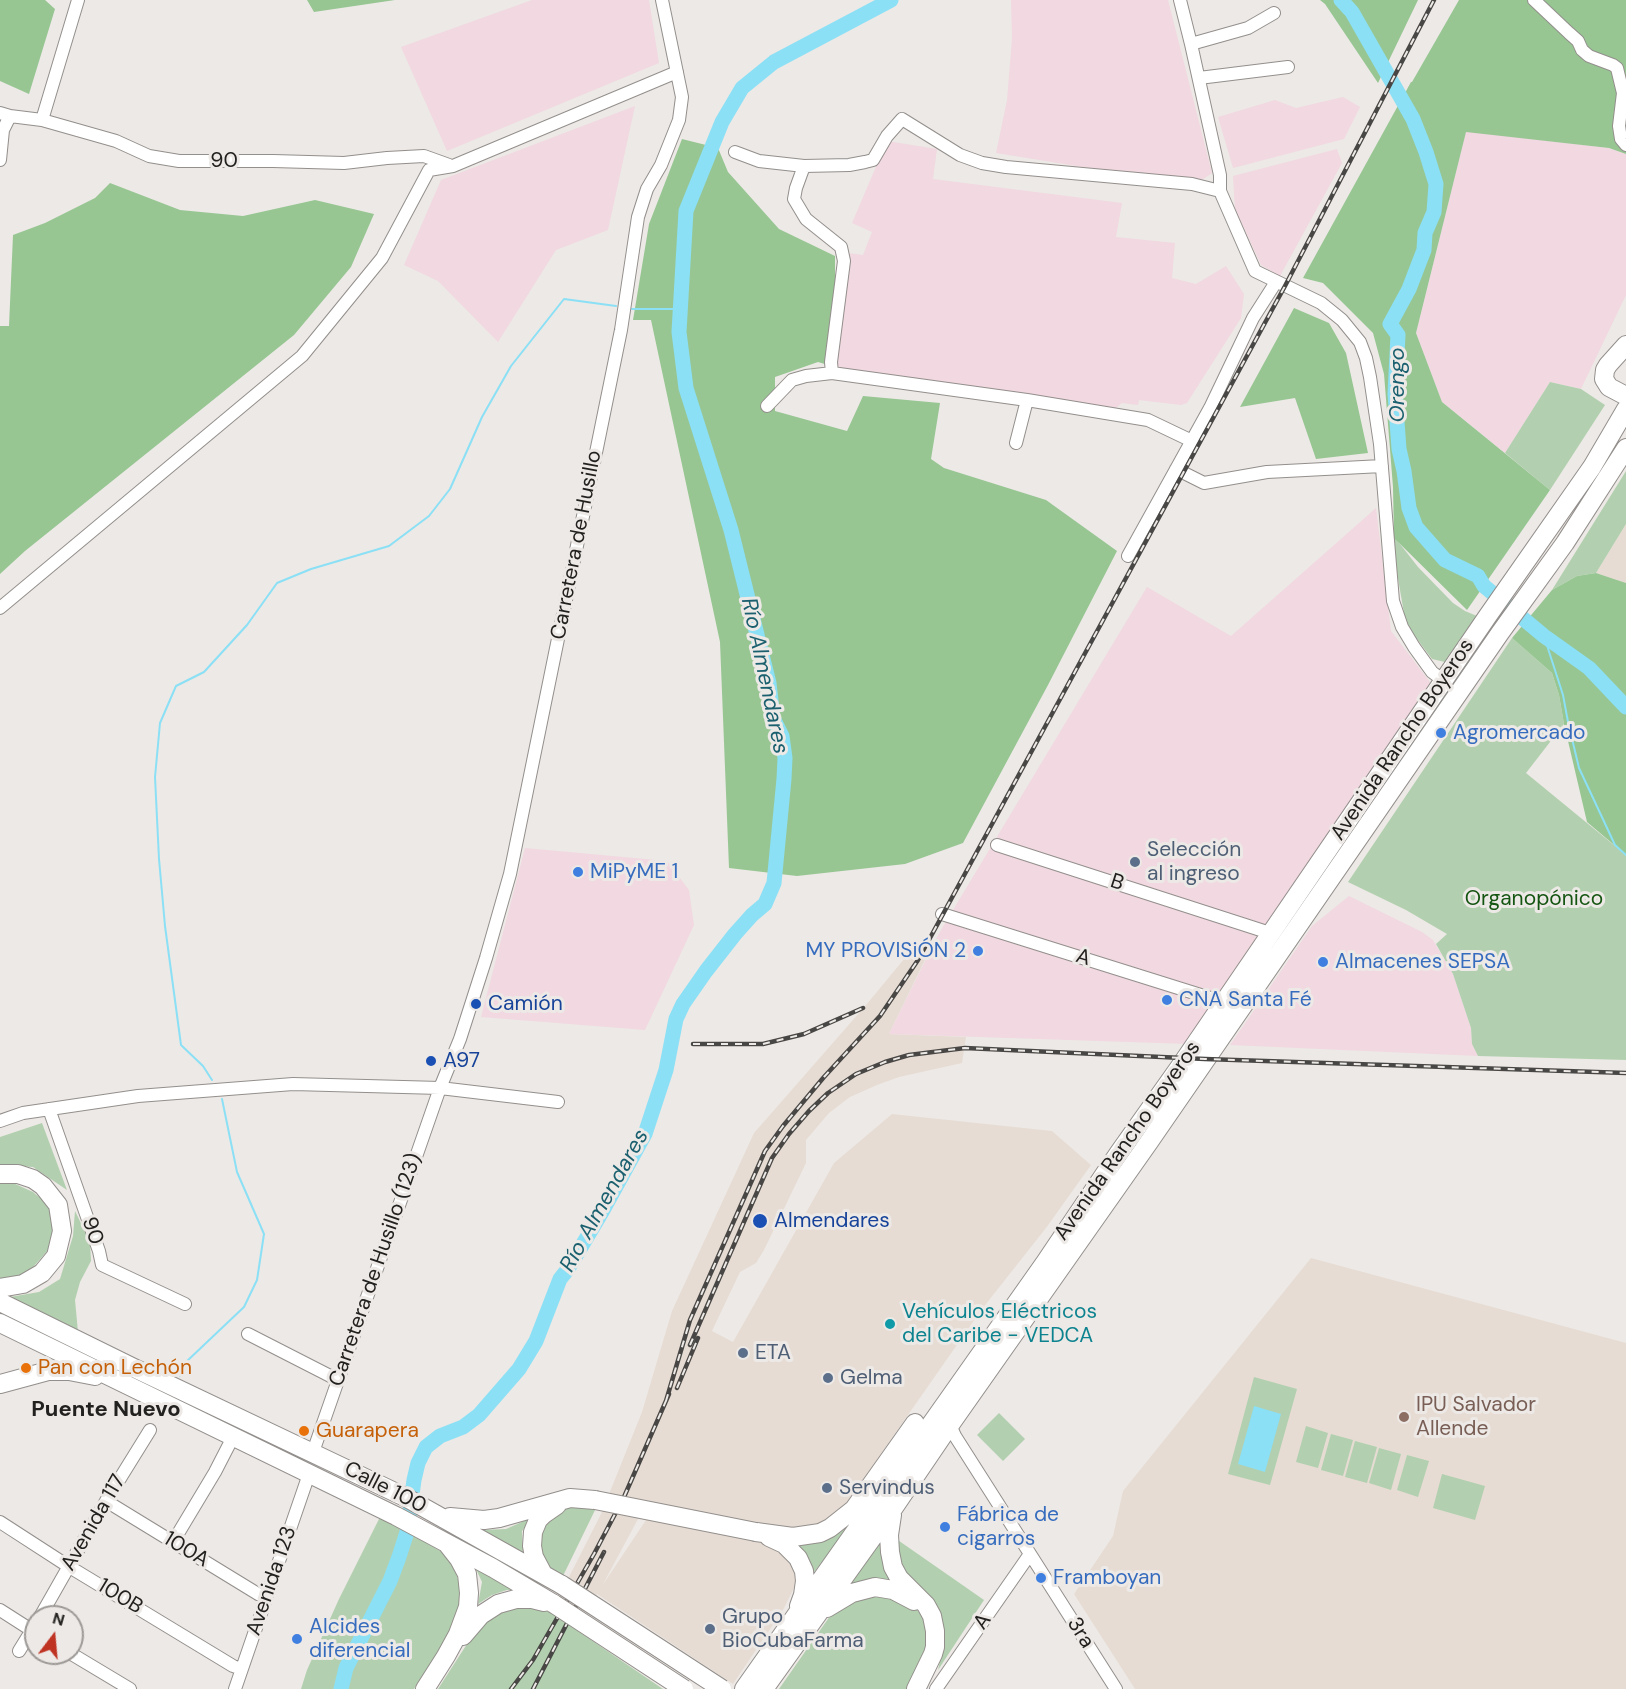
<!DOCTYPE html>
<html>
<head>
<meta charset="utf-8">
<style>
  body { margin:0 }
  #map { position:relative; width:1626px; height:1689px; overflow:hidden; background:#ede9e6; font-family:"DM Sans",sans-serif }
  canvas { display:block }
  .north { position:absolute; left:24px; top:1605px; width:60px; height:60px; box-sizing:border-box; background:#ede9e6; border:2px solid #9c9996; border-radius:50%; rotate:16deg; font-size:16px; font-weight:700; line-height:24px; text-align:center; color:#22211f }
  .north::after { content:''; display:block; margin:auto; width:21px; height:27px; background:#bf3323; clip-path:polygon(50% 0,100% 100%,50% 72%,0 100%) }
</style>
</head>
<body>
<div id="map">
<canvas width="1626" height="1689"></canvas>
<div class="north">N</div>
</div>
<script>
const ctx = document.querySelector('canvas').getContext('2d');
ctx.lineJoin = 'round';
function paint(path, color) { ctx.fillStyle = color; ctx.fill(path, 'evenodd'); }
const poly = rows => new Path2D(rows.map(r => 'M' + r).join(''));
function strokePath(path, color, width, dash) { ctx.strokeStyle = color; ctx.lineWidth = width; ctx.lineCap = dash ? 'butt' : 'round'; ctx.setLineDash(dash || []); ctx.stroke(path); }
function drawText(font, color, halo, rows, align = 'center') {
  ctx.font = font + ' "DM Sans",sans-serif'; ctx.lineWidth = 6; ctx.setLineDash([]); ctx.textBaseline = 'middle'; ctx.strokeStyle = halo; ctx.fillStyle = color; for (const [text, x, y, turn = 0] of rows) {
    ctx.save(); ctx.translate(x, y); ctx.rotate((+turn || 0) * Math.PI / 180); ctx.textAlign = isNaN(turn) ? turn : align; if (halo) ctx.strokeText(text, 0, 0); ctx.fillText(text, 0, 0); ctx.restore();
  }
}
const built = poly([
  [1626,524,1626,583,1596,573],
  [909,953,925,960,889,1034,966,1037,962,1063,899,1077,877,1085,850,1097,829,1113,806,1140,806,1163,764,1250,756,1263,740,1272,712,1331,733,1342,834,1163,892,1114,1052,1131,1091,1165,1046,1228,982,1309,843,1508,828,1519,814,1526,800,1529,767,1526,645,1506,602,1586,650,1514,757,1540,773,1546,794,1565,796,1575,794,1588,783,1610,733,1684,597,1594,588,1606,544,1689,512,1689,601,1514,642,1412,672,1311,754,1133,866,1005],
  [1311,1258,1626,1343,1626,1689,1135,1689,1074,1594,1113,1536,1123,1491]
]);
const industrial = poly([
  [532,0,649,0,659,63,447,151,401,47],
  [1011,0,1168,0,1212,173,1199,182,1095,169,996,153,1007,100,1012,39],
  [1343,97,1360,107,1344,139,1233,168,1218,117,1275,100,1296,108],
  [635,106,608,230,556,250,498,342,438,281,404,265,441,180],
  [1466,131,1609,148,1626,154,1626,295,1581,389,1550,382,1505,453,1442,402,1416,333],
  [887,141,937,149,933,179,1122,203,1116,237,1175,243,1172,278,1196,284,1226,266,1244,294,1241,318,1187,403,1181,405,1139,400,1138,405,1122,403,1116,408,837,370,838,329,848,253,863,255,872,232,852,223],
  [1337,149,1342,163,1280,276,1261,265,1235,209,1233,176],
  [1376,508,1391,631,1433,686,1189,1044,889,1034,938,935,1147,587,1231,636],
  [525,848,667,861,689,890,694,925,645,1030,481,1017],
  [1349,896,1422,932,1433,940,1453,974,1471,1028,1472,1044,1478,1056,1230,1045,1312,926]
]);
const green = poly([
  [1550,382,1581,389,1605,405,1550,490,1505,453],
  [1626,471,1626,524,1596,573,1577,576,1552,590],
  [1393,535,1418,567,1453,603,1465,611,1477,616,1445,662,1432,659,1414,635,1405,619,1395,561],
  [1512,638,1552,673,1559,695,1564,724,1526,773,1626,855,1626,1060,1478,1056,1472,1044,1471,1028,1453,974,1436,944,1447,934,1406,910,1348,882],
  [42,1123,67,1190,33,1167,0,1165,0,1137],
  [0,1183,13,1183,33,1192,50,1206,56,1228,49,1249,28,1273,3,1281,0,1280],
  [75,1211,90,1242,91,1261,80,1282,75,1300,78,1332,10,1297,39,1292,60,1279,73,1236],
  [1254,1377,1297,1389,1270,1485,1228,1474],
  [999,1413,1025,1439,1003,1461,977,1435],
  [1306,1426,1328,1433,1318,1468,1296,1462],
  [1331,1434,1353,1440,1343,1476,1321,1470],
  [1355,1441,1377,1447,1367,1483,1345,1477],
  [1379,1448,1401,1454,1391,1490,1369,1483],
  [1407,1455,1429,1461,1418,1497,1397,1490],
  [1442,1474,1485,1486,1475,1520,1433,1508],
  [580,1505,597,1506,562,1578,548,1570,540,1553,540,1537,543,1527,553,1517,568,1508],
  [861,1512,811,1576,792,1544],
  [380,1517,442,1552,455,1569,461,1590,459,1614,450,1634,414,1689,301,1689,307,1670,339,1599],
  [531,1518,522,1531,523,1554,482,1530,506,1529],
  [892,1536,984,1600,938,1670,941,1657,919,1589,902,1567],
  [882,1537,897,1583,846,1590],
  [476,1569,514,1590,507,1590,492,1595,478,1604,482,1582],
  [878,1591,914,1606,924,1619,930,1637,909,1689,779,1689,837,1606],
  [516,1606,534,1607,550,1612,663,1689,438,1689,476,1630,492,1615]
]);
const forest = poly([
  [0,0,45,0,55,9,29,94,0,81],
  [307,0,395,0,314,12],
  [1320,0,1418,0,1378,83,1325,4],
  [1459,0,1626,0,1626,154,1609,148,1466,132,1416,333,1442,402,1550,490,1467,610,1394,538,1393,487,1384,374,1373,333,1323,283,1303,278,1411,82,1412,82],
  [682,139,718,148,728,172,779,229,835,256,835,367,818,362,775,377,775,411,847,431,863,396,940,403,931,459,944,468,1046,500,1117,551,1048,685,963,843,905,864,797,876,729,868,720,642,651,320,633,320,649,224],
  [110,183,180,210,243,216,315,200,374,214,351,267,294,335,25,551,0,574,0,326,9,326,13,235,45,223,95,198],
  [1294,308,1329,323,1346,353,1368,453,1316,459,1295,398,1240,407],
  [1596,573,1626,583,1626,855,1587,822,1564,724,1559,695,1552,673,1512,638,1552,590,1577,576]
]);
const water = poly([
  [1254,1406,1281,1414,1265,1472,1238,1464]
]);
const stream = poly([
  [632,309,680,309],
  [1544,636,1563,695,1568,722,1579,768,1615,845,1626,855],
  [212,1080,203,1066,181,1045,165,926,159,859,155,777,160,723,176,686,204,672,247,625,277,583,311,569,389,546,429,516,450,489,482,417,511,366,564,299,616,306],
  [180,1376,186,1362,244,1307,257,1280,264,1234,237,1172,222,1099]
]);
const river = poly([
  [1341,0,1352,12,1413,119,1426,152,1436,184,1434,212,1425,233,1424,250,1409,289,1390,324,1398,335,1395,394,1399,449,1404,471,1409,508,1416,527,1445,560,1478,576,1484,586,1544,636,1589,668,1626,707],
  [341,1689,346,1668,390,1581,399,1557,407,1532,414,1480,418,1463,426,1447,440,1436,463,1427,479,1415,519,1369,536,1341,560,1279,568,1269,602,1212,645,1134,666,1070,676,1019,683,1004,706,971,735,934,752,915,765,904,774,883,784,779,785,758,782,736,773,718,769,683,731,530,686,388,679,332,686,211,722,122,742,88,774,62,891,0]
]);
const minor = poly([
  [1180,0,1191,44,1220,175,1220,191,1255,271,1321,303,1342,320,1360,342,1366,358,1370,377,1380,444,1393,601,1402,627,1414,647,1432,672,1444,681],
  [1534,0,1569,33,1578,41,1582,50,1589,56,1613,65,1617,68,1623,93,1619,126,1621,139,1626,145],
  [1191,44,1248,28,1274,13],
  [1199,78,1288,67],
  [0,113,10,116,42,120,116,141,149,156,179,161,273,161,344,163,387,158,424,156,449,165],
  [42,120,78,0],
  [735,152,759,161,804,166,849,165,865,162,873,160,887,136,902,119,960,155,982,163,1006,167,1192,184,1220,191],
  [0,160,3,130,10,116],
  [804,166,796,188,794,199,806,219,841,247,844,261,831,362,832,373],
  [767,406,792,380,806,376,832,373,1027,400,1148,420,1192,441],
  [1016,443,1027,400],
  [1176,469,1204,483,1267,472,1382,466],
  [1128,556,1210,408,1253,318,1276,282],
  [0,608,302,356,382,258,429,170,453,166,677,72],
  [997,845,1270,933],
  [942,914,1223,1002],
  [49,1109,99,1251,102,1265,185,1304],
  [0,1121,23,1113,138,1096,293,1084,440,1088,558,1102],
  [248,1334,338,1380],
  [950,1425,955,1436,1116,1689],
  [313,1452,440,1088,460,1039,486,958,510,874,621,330,638,217,647,189,661,165,679,120,682,97,662,0],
  [106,1501,258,1594,267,1597],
  [0,1522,68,1566,233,1666,241,1669],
  [173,1542,215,1472,233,1437],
  [0,1610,36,1633],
  [40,1617,106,1501,150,1430],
  [19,1651,35,1625],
  [70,1653,130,1689],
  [235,1689,309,1474],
  [936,1689,1030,1554]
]);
const highway = poly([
  [1626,345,1608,365,1605,370,1604,379,1609,387,1626,396],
  [0,1174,18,1174,33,1179,43,1186,58,1205,62,1231,56,1256,42,1273,23,1284,0,1288],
  [0,1302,134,1368,405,1497,562,1585],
  [0,1323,396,1516,493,1568,554,1604],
  [0,1384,48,1371,69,1371,95,1376],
  [892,1515,889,1535,890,1552,893,1567,899,1578,926,1605,932,1616,935,1631,935,1647,933,1654,916,1689],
  [450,1517,484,1520,499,1518,570,1498,595,1500],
  [756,1532,793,1537,820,1533,830,1528,854,1509,915,1423],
  [769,1537,784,1544,798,1558,804,1571,805,1581,803,1595,799,1606],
  [543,1574,534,1557,532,1546,533,1532,538,1520,544,1514,557,1505],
  [827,1608,852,1593,875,1587,893,1590,914,1601],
  [463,1636,481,1615,498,1604,516,1599,532,1599,544,1602],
  [425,1689,446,1656,458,1634,468,1607,469,1593,467,1574,459,1559,448,1545],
  [744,1689,1044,1264,1118,1154,1181,1065,1487,617,1592,467,1626,409],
  [764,1689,893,1509,950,1425,1149,1142,1500,633,1565,543,1626,448]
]);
const rail = poly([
  [693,1044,763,1044,804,1034,863,1008],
  [690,1345,772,1158,789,1134,809,1111,828,1093,856,1074,885,1062,909,1055,965,1048,1205,1059,1626,1073],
  [677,1388,698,1338],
  [666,1401,690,1320,765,1151,783,1126,824,1077,880,1016,918,960,1285,286,1434,0],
  [511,1689,533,1660,594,1554,624,1497,669,1394],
  [533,1689,604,1552]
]);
const highwayBridge = poly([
  [595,1500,756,1532],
  [562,1585,722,1689],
  [554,1604,684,1689]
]);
const markers = [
  [1441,733,6,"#3f7fe0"],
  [1135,862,6,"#5c6f8a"],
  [578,872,6,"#3f7fe0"],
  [978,951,6,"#3f7fe0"],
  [1323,962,6,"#3f7fe0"],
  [1167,1000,6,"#3f7fe0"],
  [476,1004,6,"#1a4fb4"],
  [431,1061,6,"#1a4fb4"],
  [760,1221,8,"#1a4fb4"],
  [890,1324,6,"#0f9aa8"],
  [743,1353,6,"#5c6f8a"],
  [26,1368,6,"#e8710a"],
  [828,1378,6,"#5c6f8a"],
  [1404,1417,6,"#8d6e63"],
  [304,1431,6,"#e8710a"],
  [827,1488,6,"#5c6f8a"],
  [945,1527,6,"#3f7fe0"],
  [1041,1578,6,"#3f7fe0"],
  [710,1629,6,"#5c6f8a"],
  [297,1639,6,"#3f7fe0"]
];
const streetNames = [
  ["90",224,161],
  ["Carretera de Husillo",577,545,-79],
  ["Avenida Rancho Boyeros",1403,740,-56],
  ["B",1117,883,18],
  ["A",1083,958,17],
  ["Avenida Rancho Boyeros",1128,1141,-55],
  ["90",92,1231,71],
  ["Carretera de Husillo (123)",376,1270,-71],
  ["Calle 100",385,1488,27],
  ["Avenida 117",94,1523,-60],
  ["100A",186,1550,31],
  ["Avenida 123",272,1581,-71],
  ["100B",120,1597,31],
  ["A",983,1622,-55],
  ["3ra",1080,1633,58]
];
const shopNames = [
  ["Agromercado",1453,733],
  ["MiPyME 1",590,872],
  ["MY PROVISiÓN 2",966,951,"right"],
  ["Almacenes SEPSA",1335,962],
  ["CNA Santa Fé",1179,1000],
  ["Fábrica de",957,1515],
  ["cigarros",957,1539],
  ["Framboyan",1053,1578],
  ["Alcides",309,1627],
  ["diferencial",309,1651]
];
const serviceNames = [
  ["Selección",1147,850],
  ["al ingreso",1147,874],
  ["ETA",755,1353],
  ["Gelma",840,1378],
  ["Servindus",839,1488],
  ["Grupo",722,1617],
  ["BioCubaFarma",722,1641]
];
const parkNames = [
  ["Organopónico",1534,899]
];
const transitNames = [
  ["Camión",488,1004],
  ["A97",443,1061],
  ["Almendares",774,1221]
];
const cultureNames = [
  ["Vehículos Eléctricos",902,1312],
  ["del Caribe - VEDCA",902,1336]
];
const foodNames = [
  ["Pan con Lechón",38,1368],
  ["Guarapera",316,1431]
];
const educationNames = [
  ["IPU Salvador",1416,1405],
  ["Allende",1416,1429]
];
const waterNames = [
  ["Orengo",1398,385,-90],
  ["Río Almendares",764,676,78],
  ["Río Almendares",605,1201,-61]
];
const neighbourhoodNames = [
  ["Puente Nuevo",106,1410]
];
paint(built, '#e6dcd3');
paint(industrial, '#f1d8e1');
paint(green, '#b2d0af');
paint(forest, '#97c693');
paint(water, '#8be0f5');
strokePath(stream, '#8be0f5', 2);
strokePath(river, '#8be0f5', 15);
strokePath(minor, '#938f8c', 14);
strokePath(highway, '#938f8c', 20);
strokePath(minor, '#fff', 12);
strokePath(highway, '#fff', 18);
strokePath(rail, '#484745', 4.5);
strokePath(rail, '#ede9e6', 2, [7]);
strokePath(highwayBridge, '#938f8c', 20, []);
strokePath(highwayBridge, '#fff', 18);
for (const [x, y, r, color] of markers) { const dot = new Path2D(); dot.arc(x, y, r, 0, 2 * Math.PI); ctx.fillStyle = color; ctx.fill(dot); strokePath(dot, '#ede9e6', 2); }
drawText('21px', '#22211f', '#ede9e6', streetNames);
drawText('21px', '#366cbe', '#ede9e6', shopNames, 'left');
drawText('21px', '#4e5e75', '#ede9e6', serviceNames, 'left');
drawText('21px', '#155512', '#ede9e6', parkNames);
drawText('21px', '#164399', '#ede9e6', transitNames, 'left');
drawText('21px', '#0d838f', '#ede9e6', cultureNames, 'left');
drawText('21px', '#c56008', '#ede9e6', foodNames, 'left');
drawText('21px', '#785e54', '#ede9e6', educationNames, 'left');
drawText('italic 22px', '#1b606f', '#ede9e6', waterNames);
drawText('bold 22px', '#22211f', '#ede9e6', neighbourhoodNames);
</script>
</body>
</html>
